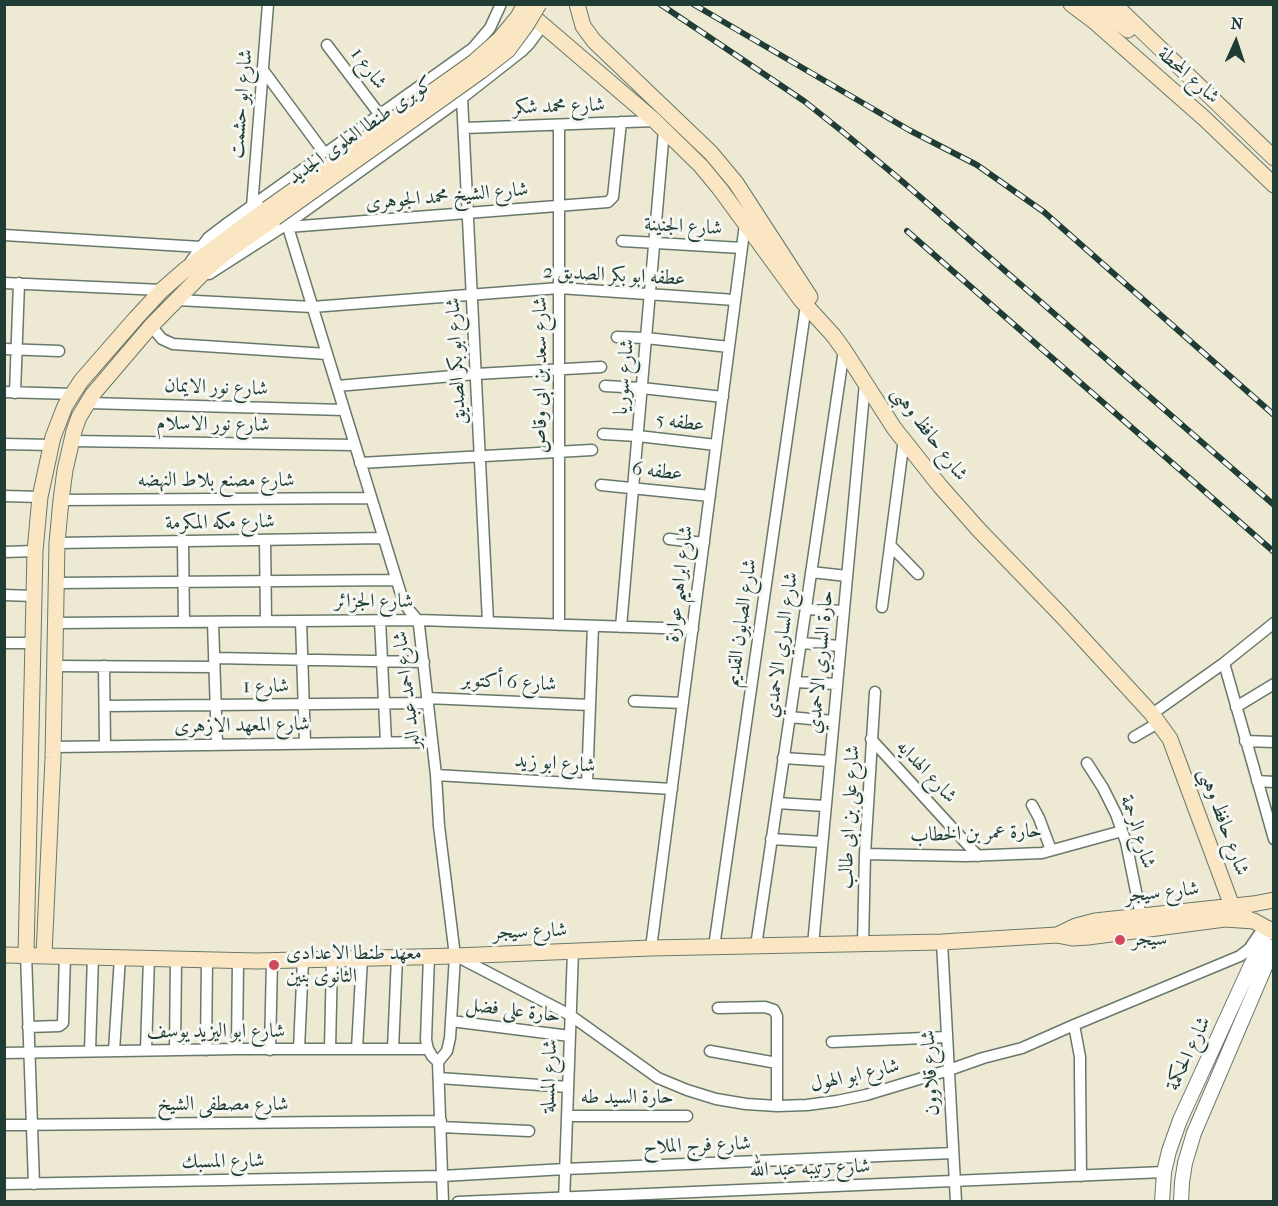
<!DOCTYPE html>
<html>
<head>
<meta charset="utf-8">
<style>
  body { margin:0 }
  #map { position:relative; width:1278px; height:1206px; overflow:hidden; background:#eee9d2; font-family:"IM FELL French Canon",serif }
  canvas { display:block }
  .frame { position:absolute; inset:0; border:6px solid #1f3d34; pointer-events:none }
  .north { position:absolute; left:1206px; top:12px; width:60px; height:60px; -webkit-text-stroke:4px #f6f6f2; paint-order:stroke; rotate:3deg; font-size:16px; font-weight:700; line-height:24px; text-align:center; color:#1f3d34 }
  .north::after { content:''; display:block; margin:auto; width:21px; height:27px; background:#1f3d34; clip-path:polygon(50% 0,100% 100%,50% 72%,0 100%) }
</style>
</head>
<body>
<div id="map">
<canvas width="1278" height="1206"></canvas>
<div class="frame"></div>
<div class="north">N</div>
</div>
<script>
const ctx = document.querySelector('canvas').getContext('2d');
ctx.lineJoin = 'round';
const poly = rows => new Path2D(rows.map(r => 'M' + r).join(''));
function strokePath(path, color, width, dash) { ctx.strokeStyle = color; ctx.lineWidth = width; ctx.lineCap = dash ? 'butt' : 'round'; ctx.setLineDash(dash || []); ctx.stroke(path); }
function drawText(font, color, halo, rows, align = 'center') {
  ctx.font = font + ' "IM FELL French Canon",Amiri,serif'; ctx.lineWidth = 6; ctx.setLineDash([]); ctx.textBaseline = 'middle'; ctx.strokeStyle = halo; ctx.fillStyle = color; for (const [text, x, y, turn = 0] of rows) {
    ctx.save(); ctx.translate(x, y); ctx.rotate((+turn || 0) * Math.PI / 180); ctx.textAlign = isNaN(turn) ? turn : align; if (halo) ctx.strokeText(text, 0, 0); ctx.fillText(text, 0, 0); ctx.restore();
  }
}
const minor = poly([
  [327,45,380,115],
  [263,70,325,154],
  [462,98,488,622],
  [464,128,655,121],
  [252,207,268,4],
  [287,224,400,591,404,602,409,610,415,617,419,625,436,775,439,826,455,956,450,1038,447,1051,438,1062],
  [288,227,608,202,613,197,621,122],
  [4,235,201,247],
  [622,241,742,248],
  [191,261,208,238,229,222,473,48,490,28,501,4],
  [209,274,287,224,462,98,522,51,529,44,543,25],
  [4,283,162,290],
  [177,300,312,307,559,288,735,300],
  [151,326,162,339,173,344,327,354],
  [617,337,646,338,729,347],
  [4,349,59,351],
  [337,386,476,374,601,367],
  [605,386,642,388,723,397],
  [4,392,73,394],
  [15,393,19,283],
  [88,403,344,410],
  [603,434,638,436,716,445],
  [71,441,355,445],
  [4,444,51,445],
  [360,463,592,450],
  [601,485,710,496],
  [4,496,40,497],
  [61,500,371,498],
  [669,539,704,543],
  [265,540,266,621],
  [183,541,184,622],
  [57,543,384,538],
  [890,545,918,574],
  [4,552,35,551],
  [811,572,847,576],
  [56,583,396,580],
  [4,595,34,596],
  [882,607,904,439],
  [806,609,844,611],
  [380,620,386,742],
  [301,621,305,743],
  [213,622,217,745],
  [56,623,418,620,693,629],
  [559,625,559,125],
  [621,627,664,130],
  [4,643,33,643],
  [801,643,840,646],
  [214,658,424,662],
  [1224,663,1274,839],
  [55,666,214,667],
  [104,666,105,746],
  [795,682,837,684],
  [427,698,590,705],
  [634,701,683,703],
  [105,706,428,703],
  [1236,707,1274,684],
  [1152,714,1224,663,1274,623],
  [789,717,833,721],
  [1134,737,1158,723],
  [871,739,978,856],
  [1245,741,1274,742],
  [53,747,432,742],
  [783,758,830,761],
  [1087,763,1103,788,1116,814,1126,842,1141,916],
  [436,775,672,789],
  [1257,781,1274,782],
  [587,784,593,626],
  [777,803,825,806],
  [1032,805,1039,818,1051,850],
  [771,839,822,842],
  [865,854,966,856,1042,853,1122,831],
  [942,942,956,1202],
  [863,944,865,854,875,692],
  [813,945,865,383],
  [756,946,844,350],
  [714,947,806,305],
  [651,948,745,224],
  [26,954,34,1184],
  [429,956,426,1040,428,1049,432,1056,438,1062,443,1202],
  [458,957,570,1015,658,1078,687,1090,716,1099,746,1104,777,1106,807,1105,837,1101,866,1095,949,1070,983,1058,1022,1048,1074,1025,1240,956,1249,949,1260,933],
  [718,1008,765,1007,774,1010,777,1016,777,1106],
  [451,1021,570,1036],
  [1074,1025,1080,1057,1080,1072,1081,1176],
  [28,1027,59,1026,63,1023,65,955],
  [832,1042,947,1037],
  [237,1049,238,961],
  [299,1049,303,960],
  [330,1049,332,959],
  [357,1049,362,958],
  [393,1049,397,957],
  [146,1050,149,958],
  [175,1050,176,959],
  [206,1050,207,960],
  [270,1050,272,961],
  [90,1051,93,956],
  [114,1051,120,957],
  [710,1051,777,1063],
  [4,1053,237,1049,428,1049],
  [439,1078,568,1087],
  [567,1116,687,1116],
  [4,1125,441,1121],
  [441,1127,529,1131],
  [4,1184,442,1176,565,1169,953,1153],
  [458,1202,1164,1172],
  [564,1202,573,951]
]);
const tertiary = poly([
  [1162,1202,1164,1172,1169,1151,1180,1120,1268,928],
  [1181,1202,1182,1182,1185,1163,1194,1133,1274,946]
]);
const secondary = poly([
  [577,4,583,26,594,41,711,153,736,183,810,297],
  [1071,4,1095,22,1205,119,1274,185],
  [1094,4,1128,30],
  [1114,4,1274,158],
  [523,8,655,121,701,166,720,189,801,300,833,335,844,350,894,428,940,486,979,530,1062,616,1152,714,1170,739,1232,906,1243,917,1251,920],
  [1057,935,1076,926,1095,921,1253,904,1274,900],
  [26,954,35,551,40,497,53,437,65,406,81,381,136,318,162,290,186,269,267,209],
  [4,955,257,961,455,956,651,948,942,942,1057,935,1072,938,1088,937,1225,919,1254,921,1274,932],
  [44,955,53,758,57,543,61,500,65,470,74,431,79,417,93,394,151,326,211,265,228,251,275,218]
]);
const rail = poly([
  [660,4,804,101,843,132,903,182,1274,505],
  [693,4,909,130,977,165,1044,212,1274,415],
  [907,231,1274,552]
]);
const secondaryBridge = poly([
  [267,209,474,62,499,40,518,17,525,4],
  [275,218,481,71,508,50,527,24,539,4]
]);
const markers = [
  [1120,940,6,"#d1495b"],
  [274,965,6,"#d1495b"]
];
const streetNames = [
  ["شارع 1",368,69,53],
  ["شارع المحطة",1188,76,41],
  ["شارع ابو حشمت",242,104,-85],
  ["شارع محمد شكر",559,107,-2],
  ["كوبرى طنطا العلوى الجديد",361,131,-35],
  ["شارع الشيخ محمد الجوهرى",447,197,-5],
  ["شارع الجنينة",683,227,3],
  ["عطفه ابو بكر الصديق 2",614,276,3],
  ["شارع ابو بكر الصديق",457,361,-93],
  ["شارع سعد بن ابى وقاص",541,375,-90],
  ["شارع سوريا",625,377,-85],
  ["شارع نور الايمان",216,388,2],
  ["عطفه 5",680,423,7],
  ["شارع نور الاسلام",213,425,1],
  ["شارع حافظ وهبى",929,434,53],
  ["عطفه 6",657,472,6],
  ["شارع مصنع بلاط النهضه",216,481],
  ["شارع مكه المكرمة",220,523,-1],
  ["شارع ابراهيم عوارة",680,584,-83],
  ["شارع الجزائر",374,602],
  ["شارع الصابون القديم",742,623,-82],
  ["شارع الساري الاحمدي",782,645,-82],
  ["حارة الساري الاحمدي",821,662,-85],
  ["شارع 6 أكتوبر",509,683,3],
  ["شارع 1",266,687,-1],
  ["شارع احمد عبد البر",408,690,-97],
  ["شارع المعهد الازهرى",242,726,-1],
  ["شارع ابو زيد",555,764,4],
  ["شارع الهدايه",926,772,47],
  ["شارع على بن ابى طالب",850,817,-87],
  ["شارع حافظ وهبى",1223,822,70],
  ["شارع الرحمة",1137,832,72],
  ["حارة عمر بن الخطاب",976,834,-2],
  ["شارع سيجر",1162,893,-6],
  ["شارع سيجر",530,932,-2],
  ["حارة على فضل",513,1011,7],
  ["شارع ابو اليزيد يوسف",216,1032],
  ["شارع الحكمة",1189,1054,-65],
  ["شارع قلاوون",931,1073,-93],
  ["شارع المسلة",550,1076,-88],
  ["شارع ابو الهول",855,1076,-13],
  ["حارة السيد طه",627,1098],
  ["شارع مصطفى الشيخ",223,1105],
  ["شارع فرج الملاح",697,1146,-2],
  ["شارع المسبك",223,1162,-1],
  ["شارع رتيبه عبد الله",810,1169,-2]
];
const poiNames = [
  ["سيجر",1132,940],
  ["معهد طنطا الاعدادى",286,954],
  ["الثانوى بنين",286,977]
];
strokePath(minor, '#67796b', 13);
strokePath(tertiary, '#67796b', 16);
strokePath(secondary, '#67796b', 17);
strokePath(minor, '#fff', 10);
strokePath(tertiary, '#fff', 14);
strokePath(secondary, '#fbe6c4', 15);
strokePath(rail, '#1f3d34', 6);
strokePath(rail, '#f6f6f2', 4, [11]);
strokePath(secondaryBridge, '#67796b', 17, []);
strokePath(secondaryBridge, '#fbe6c4', 15);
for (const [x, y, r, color] of markers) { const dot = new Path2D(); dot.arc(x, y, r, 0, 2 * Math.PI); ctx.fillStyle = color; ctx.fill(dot); strokePath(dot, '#f6f6f2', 2); }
drawText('20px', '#1f3d34', '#f6f6f2', streetNames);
drawText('20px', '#1f3d34', '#f6f6f2', poiNames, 'left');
</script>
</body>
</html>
